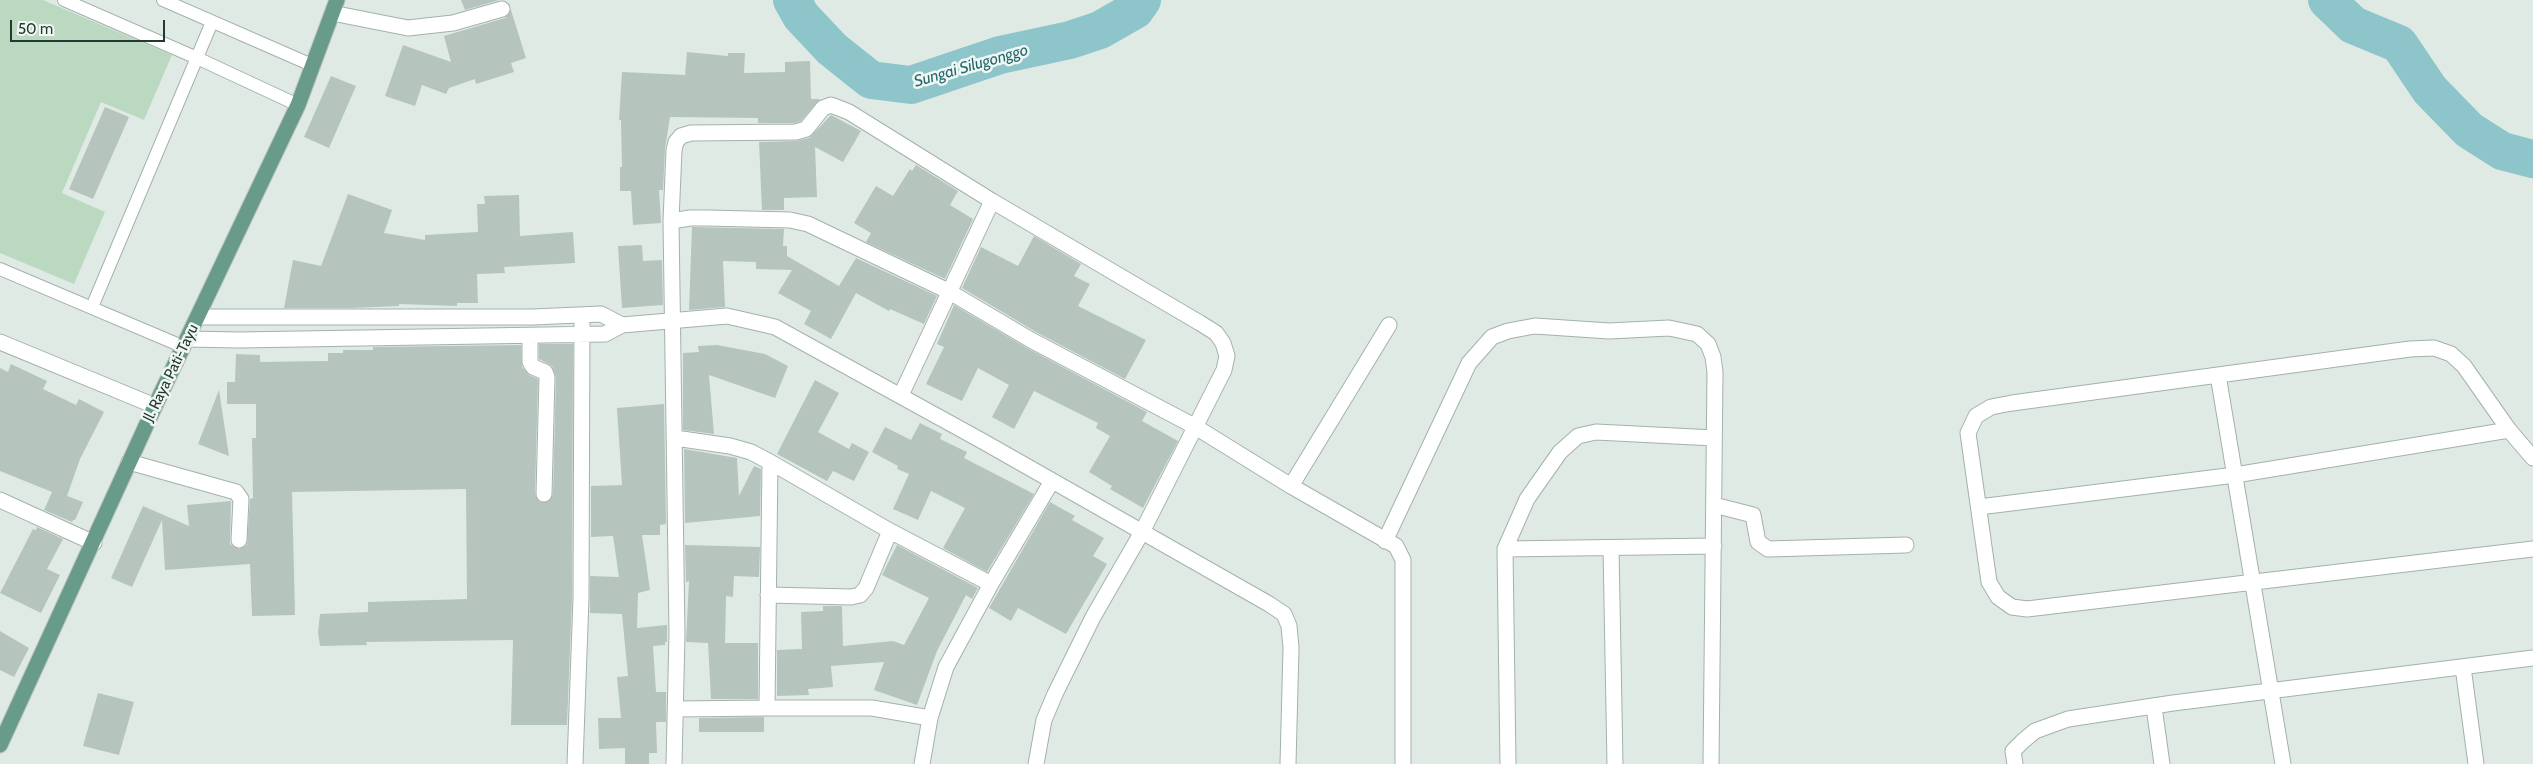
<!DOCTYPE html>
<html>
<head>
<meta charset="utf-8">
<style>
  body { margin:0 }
  #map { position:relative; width:2533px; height:764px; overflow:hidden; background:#e0eae5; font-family:Cabin,sans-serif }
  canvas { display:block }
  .scale { position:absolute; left:10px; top:20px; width:155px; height:22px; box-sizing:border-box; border:2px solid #233931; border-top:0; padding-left:6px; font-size:15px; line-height:18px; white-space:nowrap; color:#233931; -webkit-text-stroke:4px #f0f7f3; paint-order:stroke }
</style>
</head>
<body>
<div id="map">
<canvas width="2533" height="764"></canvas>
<div class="scale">50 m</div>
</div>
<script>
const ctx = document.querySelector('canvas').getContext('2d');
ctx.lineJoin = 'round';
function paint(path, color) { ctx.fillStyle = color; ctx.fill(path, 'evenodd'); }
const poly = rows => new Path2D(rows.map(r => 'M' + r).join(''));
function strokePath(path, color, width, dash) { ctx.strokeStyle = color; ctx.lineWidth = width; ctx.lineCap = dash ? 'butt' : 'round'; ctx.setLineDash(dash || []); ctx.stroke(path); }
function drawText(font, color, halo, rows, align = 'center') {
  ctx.font = font + ' Cabin,sans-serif'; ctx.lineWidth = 5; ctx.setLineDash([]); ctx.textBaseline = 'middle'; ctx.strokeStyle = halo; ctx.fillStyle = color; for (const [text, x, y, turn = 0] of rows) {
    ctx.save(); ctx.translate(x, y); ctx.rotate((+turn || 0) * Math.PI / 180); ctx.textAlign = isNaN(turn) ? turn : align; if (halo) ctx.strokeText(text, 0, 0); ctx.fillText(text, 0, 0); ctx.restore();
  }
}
const green = poly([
  [0,0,43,0,172,55,144,120,101,102,62,193,105,212,74,284,0,253]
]);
const river = poly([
  [792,0,801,16,832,49,871,80,911,85,1000,55,1070,40,1100,30,1135,10,1142,0],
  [2327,0,2353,25,2399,44,2430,90,2469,130,2502,151,2533,159]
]);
const building = poly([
  [461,0,499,0,465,10],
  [511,10,526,58,511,63,514,72,476,84,475,79,449,88,446,94,422,85,415,106,385,96,403,45,451,62,444,36,505,18],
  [687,52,728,56,728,53,745,53,744,73,785,72,785,62,810,61,811,99,820,99,801,121,795,123,758,123,758,118,670,117,665,149,663,190,659,190,661,223,633,225,631,191,620,191,620,167,622,167,621,120,619,120,622,72,685,75],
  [331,76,356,86,329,148,304,137],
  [105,107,129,117,93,199,69,189],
  [831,115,861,131,843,162,815,147,817,197,784,198,784,210,762,210,759,142,796,141,809,138],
  [916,165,958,191,950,205,973,219,945,279,866,242,871,233,854,223,876,186,893,196,910,169,912,171],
  [348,194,392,210,384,233,425,240,425,235,478,232,477,204,485,204,484,196,519,195,520,236,573,232,575,263,504,267,505,273,477,274,478,303,457,303,457,306,399,304,399,306,350,308,284,308,293,260,321,266],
  [692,227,784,229,783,246,787,246,787,256,839,286,856,258,937,296,924,324,890,309,889,311,856,293,831,339,804,324,811,311,778,293,792,270,756,269,756,262,723,261,725,307,689,310],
  [1034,236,1081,264,1074,276,1090,284,1078,306,1146,340,1125,379,1036,332,962,288,981,247,1018,266],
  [642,245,643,261,662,260,663,305,622,308,618,246],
  [954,305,1027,348,1147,412,1142,421,1178,441,1143,508,1110,489,1112,486,1089,472,1110,436,1096,428,1098,423,1034,391,1014,429,992,417,1009,385,978,368,962,401,926,384,944,347,937,344],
  [539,344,573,344,572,598,567,725,511,725,513,640,366,642,367,645,320,646,318,632,320,614,368,612,368,602,467,599,466,489,292,492,295,615,252,616,250,564,165,570,162,520,132,587,111,578,143,506,189,526,187,505,231,501,230,544,239,549,247,545,250,499,253,498,252,438,256,438,256,404,227,404,227,382,235,382,236,354,260,355,260,362,328,361,328,353,343,353,343,350,373,350,373,347,521,345,522,367,529,375,538,379,535,494,540,502,548,502,553,494,556,377,552,366,539,359],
  [717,345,765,354,788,366,775,398,709,375,714,434,683,430,683,353,699,352,698,346],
  [11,364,47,381,43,389,76,405,79,399,104,412,80,459,67,496,83,502,75,520,73,520,72,522,44,510,52,492,0,471,0,368,8,372],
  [815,380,839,393,818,432,849,449,852,443,869,452,854,481,833,471,827,481,777,454],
  [219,390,229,456,198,444],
  [664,404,666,524,660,525,660,535,642,535,650,590,638,593,637,628,667,625,667,642,665,642,665,645,653,646,656,692,666,692,666,722,656,722,657,753,649,753,649,764,625,764,625,748,599,749,598,718,621,718,617,677,628,676,622,614,590,613,590,576,619,577,613,536,591,537,591,486,622,485,617,408],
  [920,423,942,434,940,439,967,452,964,458,1034,494,987,572,943,548,965,508,931,491,918,520,893,509,909,474,897,469,898,466,872,452,885,427,911,440],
  [684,449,737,458,739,496,754,466,761,469,760,516,685,523],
  [1050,502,1075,516,1072,520,1104,538,1093,556,1107,564,1066,634,1018,608,1011,621,989,608],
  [37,527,63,539,47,569,60,575,41,613,0,593,33,529,36,530],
  [685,545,760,547,759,577,734,576,733,597,726,596,725,643,758,643,758,699,711,699,708,643,686,642,689,581,686,582],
  [897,545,978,588,972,599,966,595,937,651,917,705,874,690,884,662,831,666,833,687,808,689,809,695,777,696,777,650,802,649,801,612,823,611,823,606,842,606,843,646,893,641,904,645,929,598,882,575],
  [0,631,29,648,14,677,0,670],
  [98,693,134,702,119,755,83,746],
  [764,717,764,732,699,732,699,718]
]);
const service = poly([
  [64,0,197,58,298,105],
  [163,0,314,66],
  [0,269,184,347],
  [92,307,212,22]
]);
const minor = poly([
  [332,13,408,28,453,23,502,9],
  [671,221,690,218,707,218,790,220,808,224,948,291,1031,340,1194,426,1291,486,1396,546,1403,560,1403,764],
  [198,317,533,317,601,314,622,325],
  [530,336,530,362,533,367,545,372,547,377,544,494],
  [187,339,239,340,605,334,622,325,727,316,775,327,984,442,1269,604,1284,614,1289,626,1291,648,1288,764],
  [0,342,155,406],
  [2218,375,2283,764],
  [901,395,992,201],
  [675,438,730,446,751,452,770,462,767,708,872,708,930,718],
  [2533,458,2509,430,2464,366,2451,354,2434,348,2410,349,2012,403,1991,407,1976,416,1968,433,1989,582,1998,597,2012,607,2027,609,2533,549],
  [129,462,236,492,241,499,239,540],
  [770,462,890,531,991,584],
  [1291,486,1389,325],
  [0,500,94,543],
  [1714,505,1753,515,1758,542,1768,549,1906,545],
  [1979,507,2235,475,2509,430],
  [1385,541,1469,363,1492,337,1508,331,1535,326,1609,331,1669,328,1697,334,1708,344,1713,357,1715,372,1711,764],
  [1611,548,1615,764],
  [1505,549,1714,546],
  [768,595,851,597,860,595,866,588,890,531],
  [2463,667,2476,764],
  [2154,707,2162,764],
  [676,709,767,708],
  [575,764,581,598,582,315],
  [674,764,677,634,671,221,674,150,676,142,681,136,691,133,796,132,806,129,823,108,831,105,849,112,992,201,1200,323,1216,333,1223,343,1227,356,1224,370,1142,532,1093,617,1055,694,1044,720,1036,764],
  [922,764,930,718,946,667,991,584,1052,481],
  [1508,764,1505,549,1527,499,1560,452,1578,436,1596,432,1714,438],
  [2015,764,2013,751,2023,741,2035,731,2068,719,2173,703,2533,658]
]);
const primary = poly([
  [0,745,155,406,298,105,337,0]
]);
const streetNames = [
  ["Jl. Raya Pati-Tayu",171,373,-64]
];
const waterNames = [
  ["Sungai Silugonggo",971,66,-16]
];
paint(green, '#bbd9c1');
strokePath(river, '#8dc5ca', 38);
paint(building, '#b6c4be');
strokePath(service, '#a4b1ab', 14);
strokePath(minor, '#a4b1ab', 17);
strokePath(primary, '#bdc4c1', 17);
strokePath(service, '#fff', 12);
strokePath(minor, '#fff', 15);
strokePath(primary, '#699b8b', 15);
drawText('15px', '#233931', '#f0f7f3', streetNames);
drawText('italic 16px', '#22686f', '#f0f7f3', waterNames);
</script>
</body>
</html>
